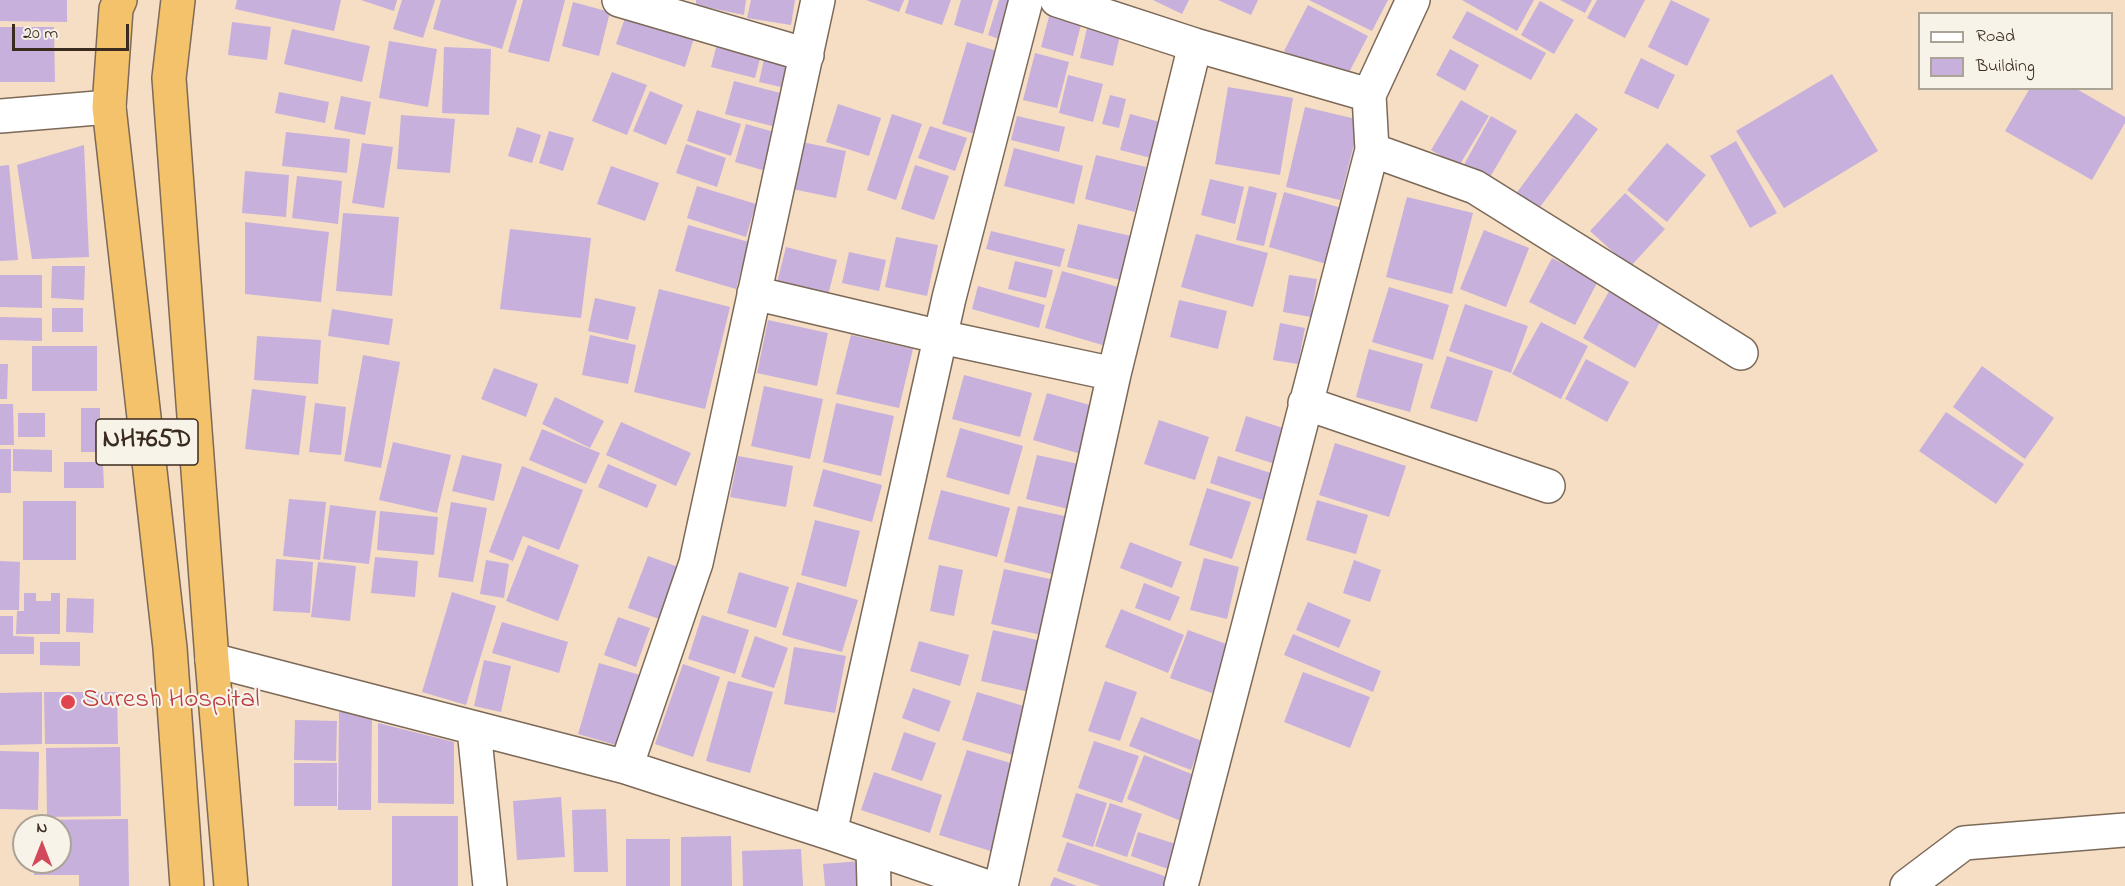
<!DOCTYPE html>
<html>
<head>
<meta charset="utf-8">
<style>
  body { margin:0 }
  #map { position:relative; width:2125px; height:886px; overflow:hidden; background:#f5dec4; font-family:"Indie Flower",sans-serif }
  canvas { display:block }
  .legend { position:absolute; left:1918px; top:12px; width:195px; height:78px; box-sizing:border-box; background:#f7f3e8; border:2px solid #aca397; margin:0; padding:8px 10px; list-style:none; font-size:18px; color:#3b2a1e }
  .legend li { display:flex; align-items:center; gap:12px; height:30px }
  .legend b { width:30px; border:2px solid #aca397 }
  .north { position:absolute; left:12px; top:814px; width:60px; height:60px; box-sizing:border-box; background:#f7f3e8; border:2px solid #aca397; border-radius:50%; rotate:0deg; font-size:16px; font-weight:700; line-height:24px; text-align:center; color:#3b2a1e }
  .north::after { content:''; display:block; margin:auto; width:21px; height:27px; background:#d1495b; clip-path:polygon(50% 0,100% 100%,50% 72%,0 100%) }
  .scale { position:absolute; left:12px; top:24px; width:117px; height:27px; box-sizing:border-box; border:3px solid #3b2a1e; border-top:0; padding-left:8px; font-size:18px; line-height:21px; white-space:nowrap; color:#3b2a1e; -webkit-text-stroke:4px #f7f3e8; paint-order:stroke }
</style>
</head>
<body>
<div id="map">
<canvas width="2125" height="886"></canvas>
<ul class="legend">
<li><b style="height:8px;background:#fff"></b>Road</li>
<li><b style="height:16px;background:#c7b0dc"></b>Building</li>
</ul>
<div class="north">N</div>
<div class="scale">20 m</div>
</div>
<script>
const ctx = document.querySelector('canvas').getContext('2d');
ctx.lineJoin = 'round';
function paint(path, color) { ctx.fillStyle = color; ctx.fill(path, 'evenodd'); }
const poly = rows => new Path2D(rows.map(r => 'M' + r).join(''));
function strokePath(path, color, width, dash) { ctx.strokeStyle = color; ctx.lineWidth = width; ctx.lineCap = dash ? 'butt' : 'round'; ctx.setLineDash(dash || []); ctx.stroke(path); }
function drawText(font, color, halo, rows, align = 'center') {
  ctx.font = font + ' "Indie Flower",sans-serif'; ctx.lineWidth = 4.5; ctx.setLineDash([]); ctx.textBaseline = 'middle'; ctx.strokeStyle = halo; ctx.fillStyle = color; for (const [text, x, y, turn = 0] of rows) {
    ctx.save(); ctx.translate(x, y); ctx.rotate((+turn || 0) * Math.PI / 180); ctx.textAlign = isNaN(turn) ? turn : align; if (halo) ctx.strokeText(text, 0, 0); ctx.fillText(text, 0, 0); ctx.restore();
  }
}
const building = poly([
  [0,0,67,0,67,22,0,21],
  [237,0,341,0,334,31,235,9],
  [361,0,397,0,394,11],
  [402,0,435,0,423,38,393,29],
  [441,0,517,0,502,49,433,29],
  [523,0,565,0,549,62,508,52],
  [696,0,746,0,744,15,696,5],
  [751,0,795,0,791,25,747,18],
  [866,0,904,0,899,12],
  [909,0,951,0,942,25,905,13],
  [961,0,993,0,983,34,954,25],
  [999,0,1021,0,1007,42,988,35],
  [1153,0,1189,0,1182,14],
  [1218,0,1258,0,1251,15],
  [1309,0,1388,0,1372,31],
  [1462,0,1534,0,1517,31],
  [1560,0,1592,0,1585,13],
  [1597,0,1645,0,1625,38,1587,18],
  [1671,0,1710,19,1687,66,1648,47],
  [1540,1,1574,20,1554,54,1521,35],
  [573,2,610,12,599,56,562,46],
  [1308,5,1368,36,1344,82,1284,51],
  [1051,9,1083,17,1073,56,1041,47],
  [1467,11,1546,53,1531,80,1452,38],
  [626,15,694,38,685,67,616,44],
  [1089,20,1122,27,1113,66,1080,58],
  [232,22,271,27,267,60,228,55],
  [0,27,54,27,55,82,0,82],
  [292,29,370,46,362,82,284,64],
  [718,40,762,51,755,78,711,67],
  [389,41,437,49,428,107,379,98],
  [967,42,1000,52,975,134,942,124],
  [444,47,491,49,489,115,442,113],
  [1450,49,1479,65,1465,91,1436,75],
  [1035,53,1069,62,1057,108,1023,100],
  [765,55,797,62,790,89,759,82],
  [1641,58,1675,75,1658,109,1624,93],
  [612,72,647,85,627,135,592,121],
  [1832,74,1878,151,1784,208,1736,131],
  [1068,75,1103,84,1093,122,1059,113],
  [734,81,792,96,784,129,725,114],
  [1228,87,1293,98,1280,175,1215,164],
  [2030,88,2075,88,2125,117,2125,123,2092,180,2005,131],
  [650,91,683,105,666,145,633,131],
  [279,92,329,102,325,123,275,113],
  [1110,95,1126,99,1119,128,1102,124],
  [341,96,371,102,365,135,334,129],
  [1461,100,1489,116,1459,166,1431,150],
  [838,104,881,118,869,156,826,142],
  [1305,107,1360,120,1340,200,1286,187],
  [697,110,741,124,731,156,687,141],
  [1576,113,1598,129,1537,211,1515,195],
  [892,114,922,124,896,200,867,190],
  [1130,114,1160,122,1151,158,1120,150],
  [401,115,455,119,450,173,397,169],
  [1017,116,1065,127,1059,152,1011,140],
  [1491,116,1517,131,1486,184,1461,170],
  [746,124,788,136,776,174,735,162],
  [930,126,967,138,955,171,918,158],
  [517,127,541,135,532,163,508,156],
  [549,131,574,138,563,171,539,163],
  [286,132,350,139,347,173,282,166],
  [1736,141,1777,213,1750,228,1710,156],
  [802,142,846,151,836,198,792,189],
  [362,143,393,147,384,208,352,203],
  [1667,143,1706,175,1667,222,1627,190],
  [686,144,726,158,717,187,676,173],
  [84,145,89,257,32,259,17,165],
  [1014,148,1083,166,1074,204,1004,186],
  [1096,155,1146,167,1135,212,1085,199],
  [9,165,18,260,0,261,0,166],
  [915,165,949,176,934,220,901,209],
  [611,166,659,183,645,221,597,204],
  [245,171,289,175,286,217,242,213],
  [297,176,342,181,338,224,292,218],
  [1210,179,1244,187,1235,224,1201,215],
  [697,186,756,204,746,237,687,218],
  [1249,186,1277,193,1264,246,1236,240],
  [1284,192,1349,210,1333,266,1269,247],
  [1625,193,1665,229,1630,267,1590,231],
  [1407,197,1473,213,1452,294,1386,277],
  [343,213,399,217,392,296,336,291],
  [245,222,329,232,321,302,245,294],
  [1078,224,1140,238,1129,282,1067,267],
  [688,225,749,242,736,289,675,271],
  [510,229,591,238,581,318,500,309],
  [1484,230,1529,248,1506,307,1460,289],
  [991,231,1065,249,1060,267,986,249],
  [1196,234,1268,253,1253,307,1181,287],
  [896,237,938,245,927,296,885,287],
  [786,247,837,260,826,303,775,290],
  [849,252,886,260,879,291,842,283],
  [1552,258,1598,281,1575,325,1529,302],
  [1015,261,1053,270,1046,298,1008,289],
  [52,266,85,266,84,300,51,298],
  [1062,271,1132,291,1116,349,1045,328],
  [0,275,42,275,42,308,0,307],
  [1289,275,1317,279,1311,317,1283,312],
  [978,286,1045,305,1039,328,972,309],
  [1612,286,1664,315,1635,368,1583,338],
  [1389,287,1449,305,1433,360,1372,342],
  [659,289,730,307,705,409,634,392],
  [595,298,636,307,628,340,588,331],
  [1179,300,1227,311,1218,349,1170,337],
  [1465,304,1528,326,1511,373,1449,351],
  [52,308,83,308,83,332,52,332],
  [332,309,393,319,389,345,328,336],
  [0,317,42,318,42,341,0,340],
  [768,320,828,333,817,386,757,373],
  [1541,322,1588,346,1561,399,1512,374],
  [1280,323,1305,328,1298,364,1273,360],
  [590,335,636,345,628,384,582,375],
  [851,335,913,349,899,408,836,394],
  [257,336,321,340,318,384,254,380],
  [32,346,97,346,97,391,32,391],
  [1369,349,1423,364,1410,412,1356,397],
  [363,355,400,362,381,468,344,461],
  [1447,356,1493,371,1477,422,1430,408],
  [1586,359,1629,382,1607,422,1565,399],
  [0,364,8,364,7,399,0,399],
  [1982,366,2054,418,2025,459,1953,407],
  [494,368,538,384,526,417,481,399],
  [964,375,1032,393,1020,437,952,419],
  [764,386,823,399,810,459,751,446],
  [252,389,306,396,299,455,245,449],
  [1047,393,1104,409,1091,457,1033,440],
  [555,397,604,421,590,448,542,424],
  [315,403,346,407,341,455,309,452],
  [836,403,894,416,881,476,823,462],
  [0,404,13,404,14,445,0,445],
  [81,408,100,408,100,452,81,452],
  [1946,412,2024,464,1996,504,1919,451],
  [18,413,45,413,45,437,18,437],
  [1246,416,1286,429,1275,464,1235,451],
  [1159,420,1209,437,1195,480,1144,464],
  [621,422,691,453,676,486,606,455],
  [960,428,1023,446,1009,495,946,477],
  [542,429,600,453,586,484,529,460],
  [393,442,451,455,437,513,379,500],
  [1335,443,1406,466,1389,517,1319,495],
  [0,449,11,449,11,493,0,493],
  [13,449,52,450,52,472,13,471],
  [462,455,502,464,494,501,452,491],
  [1037,455,1083,465,1073,510,1026,499],
  [738,456,793,466,786,507,730,497],
  [1218,456,1280,476,1272,503,1210,483],
  [64,462,103,462,104,488,64,488],
  [608,464,657,485,647,508,598,487],
  [522,466,583,490,559,550,523,536,513,561,489,552],
  [823,469,882,485,872,522,813,506],
  [1207,488,1251,502,1232,559,1189,545],
  [941,490,1010,508,997,557,928,539],
  [289,499,326,502,320,560,283,556],
  [1317,500,1368,515,1356,554,1306,540],
  [23,501,76,501,76,560,23,560],
  [451,502,487,508,473,582,438,577],
  [330,505,376,511,369,564,323,559],
  [1018,506,1078,519,1064,577,1004,562],
  [380,511,438,517,434,555,377,550],
  [815,520,860,531,846,587,801,575],
  [1130,542,1182,562,1172,588,1120,568],
  [528,545,579,565,558,621,506,601],
  [648,556,684,569,665,621,628,608],
  [375,557,418,561,415,597,371,593],
  [1204,558,1239,567,1227,619,1190,610],
  [276,559,313,562,310,613,273,611],
  [486,560,509,564,504,598,480,594],
  [1354,560,1381,570,1370,602,1343,593],
  [0,561,20,562,19,610,0,610],
  [318,562,356,566,350,621,311,617],
  [939,565,963,570,954,616,930,611],
  [1004,569,1064,582,1051,637,991,624],
  [739,572,789,587,776,628,727,613],
  [797,582,858,600,842,652,782,635],
  [1144,583,1180,597,1170,621,1135,608],
  [452,592,496,606,466,705,422,692],
  [24,593,36,593,36,601,51,601,51,593,60,593,60,634,16,634,17,611,24,611],
  [67,598,94,599,93,633,66,632],
  [1308,602,1351,620,1339,648,1296,630],
  [1121,609,1184,635,1168,673,1105,647],
  [702,615,749,630,735,674,688,659],
  [0,616,13,616,13,636,34,637,34,654,0,654],
  [618,617,650,628,636,667,604,655],
  [502,622,568,642,559,673,492,653],
  [993,630,1050,643,1038,694,981,681],
  [1188,630,1240,649,1223,697,1170,678],
  [1293,634,1381,671,1373,692,1284,655],
  [755,636,788,648,774,688,741,677],
  [919,641,969,655,960,686,910,671],
  [40,642,80,642,80,666,40,665],
  [794,647,846,656,835,713,784,704],
  [484,660,511,666,501,712,474,706],
  [599,663,640,675,619,746,578,734],
  [683,664,720,677,693,757,655,744],
  [1303,672,1370,697,1350,748,1284,722],
  [728,681,773,692,750,773,706,761],
  [1105,681,1137,692,1120,741,1088,731],
  [913,688,951,701,939,732,902,718],
  [42,692,42,744,0,745,0,693],
  [44,692,117,692,118,744,45,744],
  [977,692,1037,710,1023,758,962,740],
  [339,712,372,712,371,810,338,810],
  [1141,717,1202,741,1191,770,1129,746],
  [295,720,337,721,336,761,294,760],
  [378,723,454,742,454,804,378,803],
  [904,732,936,743,922,781,891,770],
  [1094,741,1139,756,1122,803,1078,788],
  [120,747,121,816,47,817,46,748],
  [967,750,1024,767,997,853,939,835],
  [0,751,39,752,38,810,0,809],
  [1144,755,1199,777,1181,821,1127,799],
  [294,763,337,763,337,806,294,806],
  [874,772,942,795,930,833,861,810],
  [1076,793,1107,803,1093,847,1062,837],
  [561,797,565,857,517,860,513,801],
  [1110,803,1142,814,1127,857,1095,846],
  [606,809,608,872,574,872,572,810],
  [392,816,458,816,458,886,392,886],
  [128,819,129,886,79,886,79,875,34,875,34,862,60,862,60,826,34,826,34,820],
  [1138,832,1179,845,1171,870,1131,856],
  [731,836,732,886,681,886,681,837],
  [626,839,670,839,670,886,626,886],
  [1067,842,1167,877,1164,886,1100,886,1057,871],
  [801,849,803,886,743,886,742,851],
  [861,861,863,886,825,886,823,864],
  [1054,877,1077,886,1050,886]
]);
const minor = poly([
  [619,0,807,55],
  [1057,0,1195,45,1369,95],
  [0,116,109,107],
  [1372,150,1475,187,1741,353],
  [754,293,941,337,1114,374],
  [1305,403,1548,486],
  [212,660,626,767,830,833,985,886],
  [474,729,490,886],
  [626,767,696,563,818,0],
  [830,833,949,298,1026,0],
  [873,848,874,886],
  [1001,886,1114,374,1195,45],
  [1181,886,1372,150,1369,95,1413,0],
  [1907,886,1964,843,2125,830]
]);
const highway = poly([
  [120,0,116,9,109,107,170,648,187,886],
  [178,0,169,78,212,660,231,886]
]);
const markers = [
  [68,702,8,"#e0444e"]
];
const shields = [
  [147,442,102]
];
const shieldNames = [
  ["NH765D",147,442]
];
const healthNames = [
  ["Suresh Hospital",82,702]
];
paint(building, '#c7b0dc');
strokePath(minor, '#7c6958', 36);
strokePath(highway, '#7c6958', 36);
strokePath(minor, '#fff', 33);
strokePath(highway, '#f3c26a', 33);
for (const [x, y, r, color] of markers) { const dot = new Path2D(); dot.arc(x, y, r, 0, 2 * Math.PI); ctx.fillStyle = color; ctx.fill(dot); strokePath(dot, '#f7f3e8', 2); }
for (const [x, y, w] of shields) { const box = new Path2D(); box.roundRect(x - w / 2, y - 23, w, 46, 4.5); ctx.fillStyle = '#f7f3e8'; ctx.fill(box); strokePath(box, '#3b2a1e', 1.5); }
drawText('bold 26px', '#3b2a1e', null, shieldNames);
drawText('27px', '#be3a42', '#f7f3e8', healthNames, 'left');
</script>
</body>
</html>
